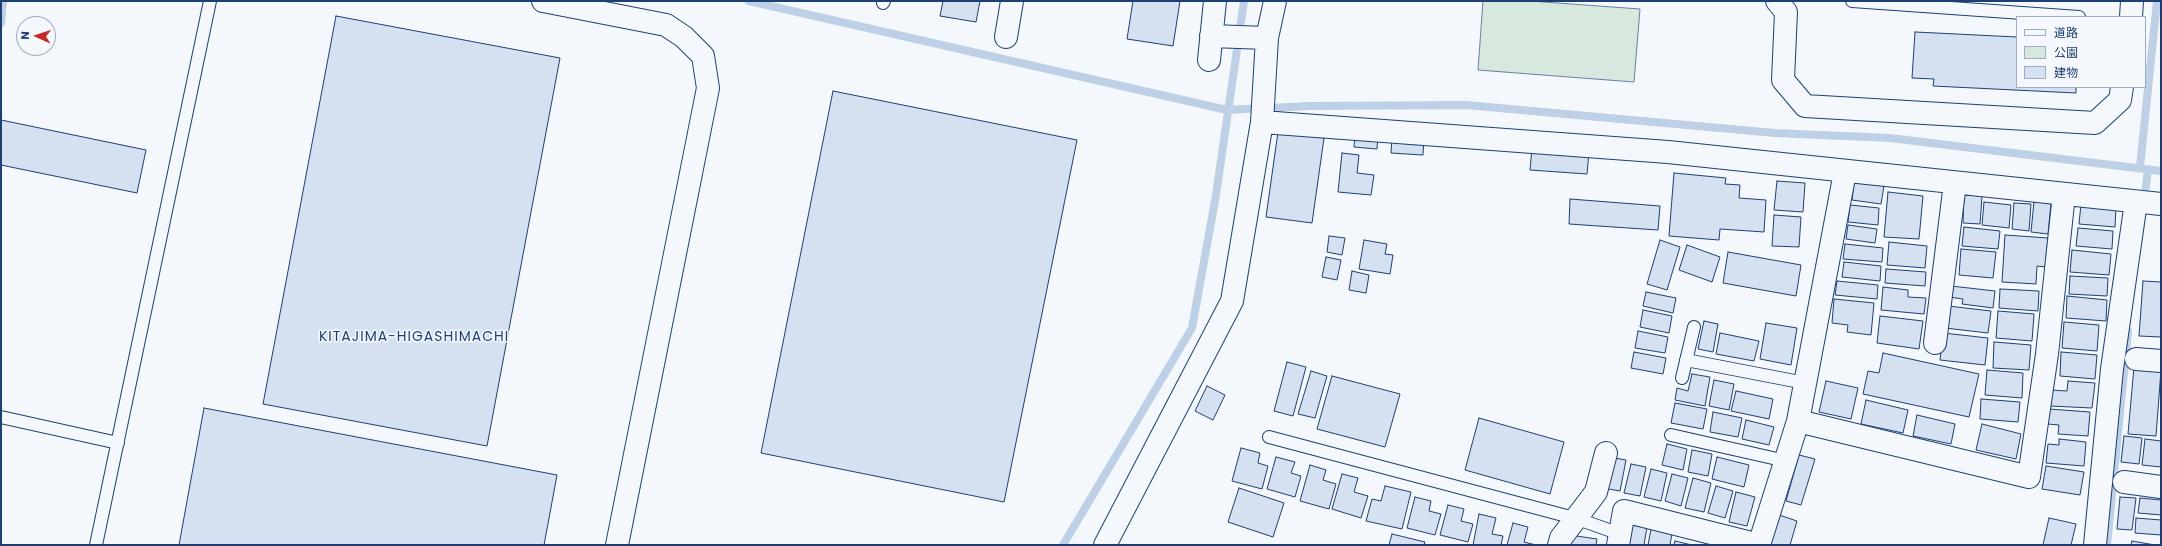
<!DOCTYPE html>
<html>
<head>
<meta charset="utf-8">
<style>
  body { margin:0 }
  #map { position:relative; width:2162px; height:546px; overflow:hidden; background:#f4f7fb; font-family:Poppins,"Noto Sans JP",sans-serif }
  canvas { display:block }
  .frame { position:absolute; inset:0; border:2px solid #1d3f73; pointer-events:none }
  .legend { position:absolute; left:2016px; top:16px; width:130px; height:72px; box-sizing:border-box; background:#f4f7fb; border:1px solid #9eadc5; margin:0; padding:5px 7px; list-style:none; font-size:12px; color:#1d3f73 }
  .legend li { display:flex; align-items:center; gap:8px; height:20px }
  .legend b { width:20px; border:1px solid #9eadc5 }
  .north { position:absolute; left:16px; top:16px; width:40px; height:40px; box-sizing:border-box; background:#f4f7fb; border:1px solid #9eadc5; border-radius:50%; rotate:273deg; font-size:11px; font-weight:700; line-height:16px; text-align:center; color:#1d3f73 }
  .north::after { content:''; display:block; margin:auto; width:14px; height:18px; background:#c62828; clip-path:polygon(50% 0,100% 100%,50% 72%,0 100%) }
</style>
</head>
<body>
<div id="map">
<canvas width="2162" height="546"></canvas>
<div class="frame"></div>
<ul class="legend">
<li><b style="height:5px;background:#f4f7fb"></b>道路</li>
<li><b style="height:11px;background:#d7e8df"></b>公園</li>
<li><b style="height:11px;background:#d5e0f0"></b>建物</li>
</ul>
<div class="north">N</div>
</div>
<script>
const ctx = document.querySelector('canvas').getContext('2d');
ctx.lineJoin = 'round';
function paint(path, color) { ctx.fillStyle = color; ctx.fill(path, 'evenodd'); }
const poly = rows => new Path2D(rows.map(r => 'M' + r).join(''));
function strokePath(path, color, width, dash) { ctx.strokeStyle = color; ctx.lineWidth = width; ctx.lineCap = dash ? 'butt' : 'round'; ctx.setLineDash(dash || []); ctx.stroke(path); }
function drawText(font, color, halo, rows, align = 'center') {
  ctx.font = font + ' Poppins,sans-serif'; ctx.lineWidth = 3; ctx.setLineDash([]); ctx.textBaseline = 'middle'; ctx.strokeStyle = halo; ctx.fillStyle = color; for (const [text, x, y, turn = 0] of rows) {
    ctx.save(); ctx.translate(x, y); ctx.rotate((+turn || 0) * Math.PI / 180); ctx.textAlign = isNaN(turn) ? turn : align; if (halo) ctx.strokeText(text, 0, 0); ctx.fillText(text, 0, 0); ctx.restore();
  }
}
const green = poly([
  [1483,1,1530,1,1640,9,1634,82,1478,70,1483,1]
]);
const stream = poly([
  [749,1,1227,110,1310,106,1466,105,1775,133,1890,138,2161,171],
  [1,23,3,1],
  [2140,167,2157,1],
  [2144,202,2148,169],
  [1063,545,1192,328,1216,195,1244,1],
  [2107,545,2128,331]
]);
const building = poly([
  [943,1,980,1,976,22,940,16,943,1],
  [1133,1,1180,1,1173,46,1127,39,1133,1],
  [336,16,560,58,487,446,263,404,336,16],
  [1915,32,2017,37,2017,87,2076,87,2076,93,1933,86,1934,79,1912,78,1915,32],
  [833,91,1077,140,1004,502,761,453,833,91],
  [1,120,146,150,137,193,1,165,1,120],
  [1278,132,1324,138,1312,223,1266,217,1278,132],
  [1355,133,1378,135,1377,149,1354,147,1355,133],
  [1392,137,1424,138,1423,155,1391,153,1392,137],
  [1532,148,1589,152,1587,174,1530,170,1532,148],
  [1342,153,1359,155,1357,173,1374,175,1371,195,1338,192,1342,153],
  [1674,173,1726,178,1725,184,1740,185,1739,198,1766,200,1764,232,1720,229,1719,240,1669,236,1674,173],
  [1777,181,1805,183,1803,212,1774,210,1777,181],
  [1854,182,1884,186,1881,204,1852,200,1854,182],
  [1888,192,1923,196,1919,239,1884,237,1888,192],
  [1964,195,1982,196,1980,224,1963,223,1964,195],
  [1570,199,1660,206,1658,230,1569,224,1570,199],
  [1984,202,2011,205,2009,228,1982,225,1984,202],
  [2034,202,2051,203,2048,234,2031,232,2034,202],
  [2014,203,2031,204,2029,231,2012,229,2014,203],
  [2081,204,2116,207,2115,227,2079,224,2081,204],
  [1850,205,1879,208,1878,225,1848,222,1850,205],
  [1774,215,1801,217,1799,247,1772,246,1774,215],
  [1848,225,1877,229,1875,243,1846,239,1848,225],
  [1964,227,2000,231,1998,249,1962,246,1964,227],
  [2078,228,2113,231,2112,249,2076,246,2078,228],
  [2005,235,2048,238,2045,267,2037,266,2036,284,2002,282,2005,235],
  [1329,236,1345,238,1342,255,1327,252,1329,236],
  [1364,240,1387,244,1385,254,1393,255,1390,274,1359,269,1364,240],
  [1660,240,1680,247,1667,290,1647,284,1660,240],
  [1889,242,1927,246,1925,268,1887,265,1889,242],
  [1845,244,1883,248,1882,262,1843,259,1845,244],
  [1687,245,1720,257,1712,282,1679,270,1687,245],
  [1961,249,1996,252,1993,278,1959,275,1961,249],
  [2072,250,2111,254,2109,275,2070,272,2072,250],
  [1728,252,1801,265,1796,296,1723,283,1728,252],
  [1326,257,1341,260,1337,280,1322,277,1326,257],
  [1844,262,1881,266,1880,281,1842,277,1844,262],
  [1886,269,1926,272,1925,286,1885,283,1886,269],
  [1352,271,1369,275,1366,293,1349,290,1352,271],
  [2070,276,2108,278,2107,296,2069,294,2070,276],
  [1837,281,1878,285,1877,299,1835,295,1837,281],
  [2143,281,2161,282,2161,337,2139,336,2143,281],
  [1951,286,1995,291,1993,308,1962,304,1963,299,1949,297,1951,286],
  [1883,287,1908,290,1908,297,1926,298,1924,314,1881,310,1883,287],
  [2000,289,2039,291,2038,311,1999,308,2000,289],
  [1646,292,1676,298,1673,313,1643,306,1646,292],
  [2067,296,2107,300,2106,321,2066,318,2067,296],
  [1834,299,1874,303,1871,335,1847,332,1848,325,1832,323,1834,299],
  [1948,306,1991,311,1988,333,1945,328,1948,306],
  [1643,310,1672,316,1669,333,1640,327,1643,310],
  [1998,311,2034,314,2032,341,1996,338,1998,311],
  [1880,316,1923,321,1919,349,1877,343,1880,316],
  [1704,321,1718,324,1713,352,1698,349,1704,321],
  [2064,322,2099,325,2097,351,2062,348,2064,322],
  [1766,323,1797,328,1791,365,1760,359,1766,323],
  [1638,331,1668,337,1665,353,1635,348,1638,331],
  [1720,333,1759,341,1754,361,1716,354,1720,333],
  [1943,333,1988,338,1985,365,1940,360,1943,333],
  [1994,342,2031,345,2029,370,1993,368,1994,342],
  [1634,352,1666,358,1663,374,1631,368,1634,352],
  [2061,352,2097,355,2095,379,2060,376,2061,352],
  [1883,353,1979,374,1969,417,1863,394,1868,371,1879,373,1883,353],
  [1287,362,1306,367,1293,416,1274,411,1287,362],
  [2134,367,2161,370,2156,436,2128,434,2134,367],
  [1987,370,2023,373,2022,398,1985,395,1987,370],
  [1311,371,1327,376,1315,418,1298,414,1311,371],
  [1692,374,1710,377,1705,406,1675,400,1677,388,1688,391,1692,374],
  [1332,376,1400,394,1385,447,1317,429,1332,376],
  [1714,380,1734,384,1729,410,1709,406,1714,380],
  [1826,381,1858,388,1851,419,1819,412,1826,381],
  [2068,381,2095,383,2092,408,2050,406,2051,390,2067,391,2068,381],
  [1207,386,1225,395,1213,420,1195,411,1207,386],
  [1736,391,1773,399,1769,419,1731,411,1736,391],
  [1981,399,2020,402,2018,422,1980,419,1981,399],
  [1866,400,1908,410,1903,433,1861,424,1866,400],
  [1675,403,1707,409,1703,429,1671,423,1675,403],
  [204,408,557,475,544,545,179,545,204,408],
  [2049,409,2090,412,2088,436,2058,434,2059,425,2048,424,2049,409],
  [1713,412,1742,418,1738,437,1710,432,1713,412],
  [1917,415,1955,424,1951,444,1913,436,1917,415],
  [1479,418,1564,442,1550,494,1465,470,1479,418],
  [1746,420,1774,427,1769,445,1742,439,1746,420],
  [1982,424,2021,434,2016,459,1976,450,1982,424],
  [2124,436,2142,438,2139,464,2121,462,2124,436],
  [2059,439,2086,442,2084,466,2046,463,2048,444,2059,445,2059,439],
  [2145,439,2161,441,2161,467,2142,465,2145,439],
  [1667,444,1687,449,1683,470,1662,465,1667,444],
  [1241,448,1260,453,1258,463,1268,466,1262,489,1232,481,1241,448],
  [1692,450,1712,454,1708,476,1688,472,1692,450],
  [1799,455,1815,459,1801,505,1786,501,1799,455],
  [1276,457,1295,462,1291,473,1301,476,1295,497,1267,489,1276,457],
  [1609,457,1626,460,1620,491,1603,488,1609,457],
  [1717,457,1749,465,1744,487,1712,479,1717,457],
  [1631,464,1646,467,1640,496,1624,493,1631,464],
  [1310,465,1326,470,1323,480,1336,484,1329,509,1300,501,1310,465],
  [2046,466,2084,472,2080,495,2042,489,2046,466],
  [1651,469,1667,473,1661,501,1644,497,1651,469],
  [1342,474,1358,478,1354,492,1368,496,1361,518,1332,509,1342,474],
  [1672,474,1688,478,1681,506,1665,501,1672,474],
  [1693,478,1711,483,1704,512,1685,508,1693,478],
  [1385,486,1411,492,1402,529,1366,521,1372,499,1381,501,1385,486],
  [1716,486,1733,491,1725,518,1708,513,1716,486],
  [1239,488,1284,503,1273,537,1228,522,1239,488],
  [1736,492,1755,497,1747,526,1729,522,1736,492],
  [1415,497,1431,501,1429,511,1441,514,1435,535,1407,528,1415,497],
  [2120,497,2136,498,2132,530,2117,529,2120,497],
  [2140,498,2161,500,2161,515,2138,513,2140,498],
  [1448,505,1464,509,1461,521,1473,524,1468,542,1440,535,1448,505],
  [1479,514,1496,518,1492,534,1503,536,1501,545,1473,545,1479,514],
  [1779,515,1797,521,1790,545,1770,545,1779,515],
  [2049,518,2076,524,2071,545,2043,545,2049,518],
  [2136,518,2161,520,2161,535,2135,533,2136,518],
  [1513,523,1528,527,1524,542,1536,545,1507,545,1513,523],
  [1630,525,1647,527,1644,545,1626,545,1630,525],
  [1651,529,1672,533,1670,545,1648,545,1651,529],
  [1392,534,1425,542,1424,545,1389,545,1392,534],
  [1570,535,1597,539,1596,545,1568,545,1570,535],
  [1675,541,1692,545,1674,545,1675,541],
  [2132,541,2155,545,2131,545,2132,541]
]);
const service = poly([
  [1852,1,2079,17],
  [883,3,884,1],
  [1686,360,1805,383],
  [1682,378,1694,327],
  [1,417,118,443],
  [1671,435,1786,461],
  [1269,437,1578,519,1620,534],
  [96,545,210,1]
]);
const minor = poly([
  [543,1,666,25,684,37,703,56,708,88,617,545],
  [1777,1,1786,12,1783,80,1805,106,2095,123,2120,100,2122,87],
  [2131,17,2132,1],
  [1211,36,1267,38],
  [1006,37,1012,1],
  [1209,60,1215,1],
  [1262,122,1668,152,2161,204],
  [1935,343,1955,183],
  [2136,359,2161,361],
  [1798,421,2029,477,2047,354,2064,194],
  [2124,482,2161,487],
  [1105,545,1232,301,1262,122,1267,38,1275,1],
  [1559,545,1561,538,1596,492,1606,453],
  [1618,545,1624,511,1759,545,1798,421,1845,172],
  [2095,545,2112,369,2136,202]
]);
const neighbourhoodNames = [
  ["KITAJIMA-HIGASHIMACHI",414,337]
];
paint(green, '#d7e8df');
strokePath(green, '#687fa3', 1);
strokePath(stream, '#bed0e5', 8);
paint(building, '#d5e0f0');
strokePath(building, '#1d3f73', 1);
strokePath(service, '#1d3f73', 14);
strokePath(minor, '#1d3f73', 24);
strokePath(service, '#f4f7fb', 12);
strokePath(minor, '#f4f7fb', 22);
ctx.letterSpacing = '1px';
drawText('14px', '#1d3f73', '#f4f7fb', neighbourhoodNames);
ctx.letterSpacing = '0px';
</script>
</body>
</html>
